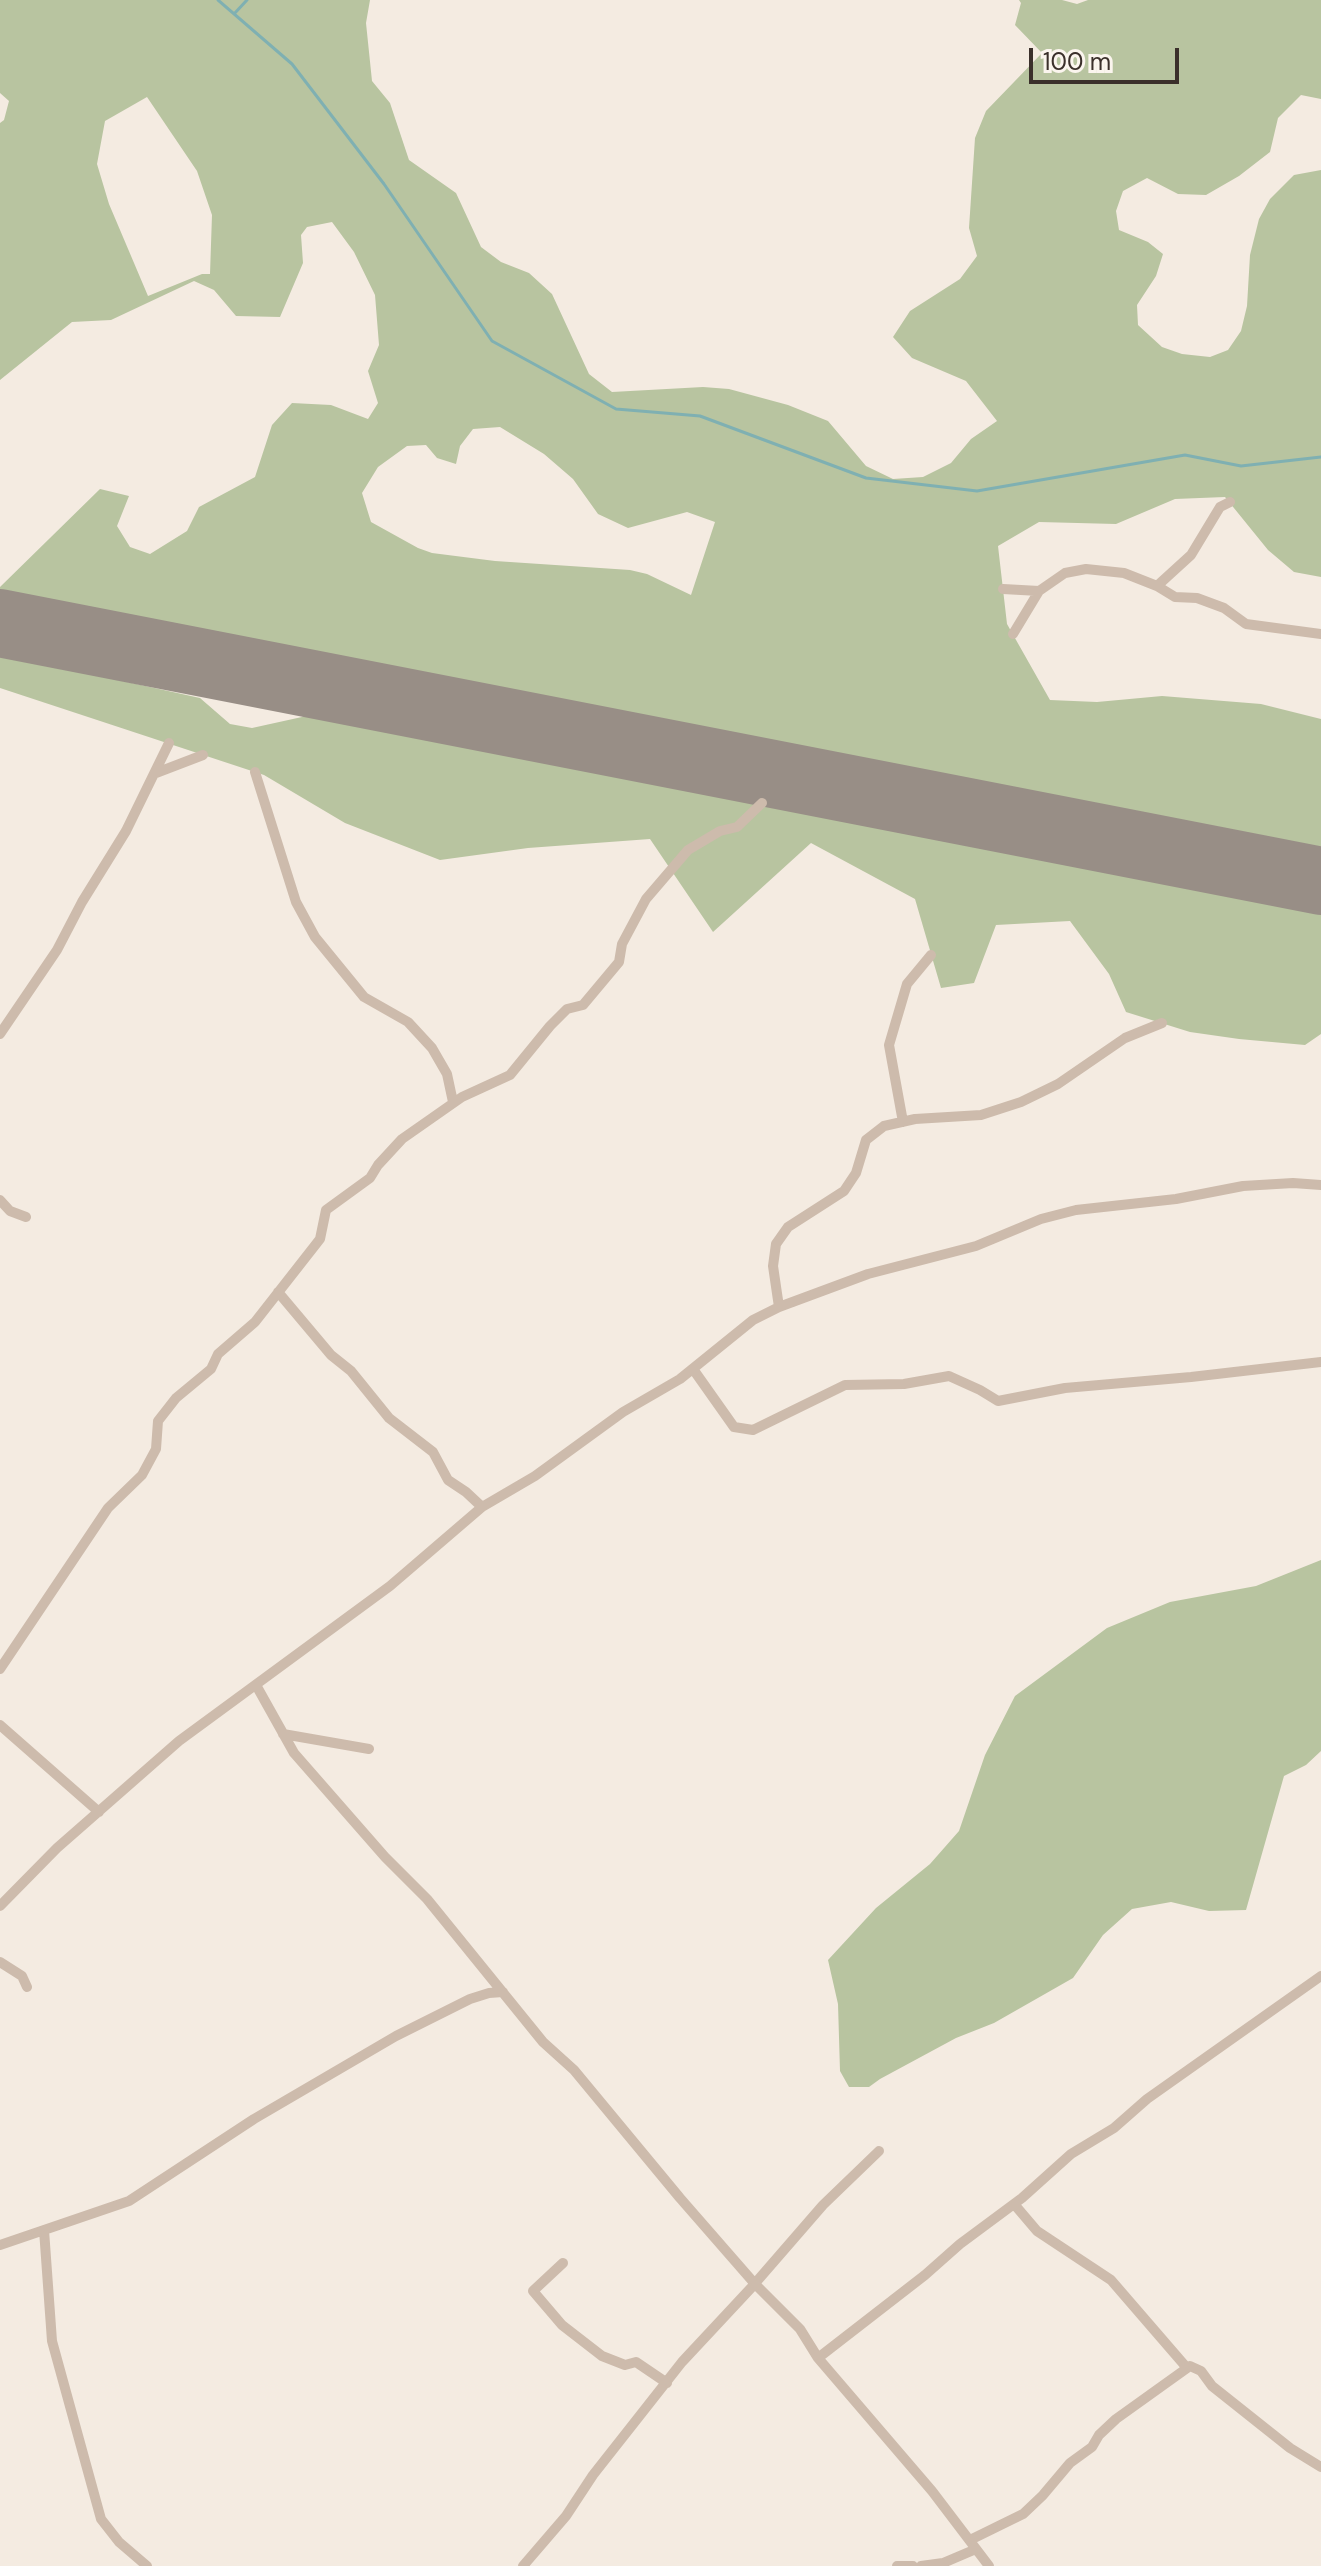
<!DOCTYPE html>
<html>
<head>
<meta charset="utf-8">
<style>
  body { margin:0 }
  #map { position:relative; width:1321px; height:2566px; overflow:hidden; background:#f4ebe1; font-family:"DM Sans",sans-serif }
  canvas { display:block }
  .scale { position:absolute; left:1029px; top:48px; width:150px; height:36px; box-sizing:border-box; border:4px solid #3b302b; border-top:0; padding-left:10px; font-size:24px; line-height:28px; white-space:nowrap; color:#3b302b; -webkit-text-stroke:6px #fbf5ee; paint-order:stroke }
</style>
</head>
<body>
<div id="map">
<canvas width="1321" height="2566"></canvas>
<div class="scale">100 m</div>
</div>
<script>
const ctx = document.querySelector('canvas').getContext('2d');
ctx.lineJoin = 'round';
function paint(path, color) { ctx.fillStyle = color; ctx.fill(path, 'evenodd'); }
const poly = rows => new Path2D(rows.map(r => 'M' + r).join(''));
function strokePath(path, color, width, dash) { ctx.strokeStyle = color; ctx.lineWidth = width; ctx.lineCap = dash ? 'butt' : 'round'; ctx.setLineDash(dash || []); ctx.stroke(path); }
const green = poly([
  [0,0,370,0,366,23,372,81,390,103,409,160,456,193,481,247,501,262,529,273,552,294,589,374,612,392,703,387,729,389,788,405,828,421,866,466,893,479,923,477,951,463,971,439,997,421,966,381,912,358,893,337,910,311,960,279,977,256,969,228,975,138,986,111,1042,53,1015,25,1021,3,1019,0,1062,0,1077,4,1088,0,1321,0,1321,99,1301,95,1278,118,1270,152,1239,176,1206,195,1178,194,1147,178,1123,191,1116,211,1119,230,1148,242,1163,254,1156,276,1137,305,1138,325,1162,347,1182,354,1210,357,1228,350,1241,331,1247,306,1250,255,1259,219,1270,199,1294,175,1321,170,1321,577,1294,572,1268,550,1225,497,1175,499,1116,524,1039,522,998,546,1007,624,1050,700,1097,702,1162,696,1261,704,1321,719,1321,860,1053,818,676,740,204,649,0,605,0,587,100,489,129,496,117,526,130,547,150,554,187,531,199,507,255,477,272,425,292,403,331,405,368,419,378,403,368,371,379,345,375,295,354,252,332,222,307,227,301,235,303,263,280,317,236,316,214,290,194,281,111,320,72,322,0,380,0,123,4,120,9,101,0,93],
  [147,97,197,171,212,215,210,274,202,274,148,296,109,204,97,164,105,121],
  [500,427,544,454,573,479,598,514,628,528,687,512,715,522,691,595,647,574,630,570,495,561,432,553,418,548,371,522,362,493,378,467,407,446,426,445,437,458,456,464,460,446,473,429],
  [0,654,200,698,230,724,252,728,311,715,343,716,1321,908,1321,1034,1305,1045,1239,1039,1190,1032,1126,1012,1109,974,1070,921,996,925,974,983,941,988,915,899,811,843,713,932,650,839,528,848,440,860,345,823,264,775,0,688],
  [1321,1560,1321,1751,1306,1765,1284,1776,1246,1910,1209,1911,1171,1902,1132,1909,1103,1935,1073,1978,994,2023,956,2038,880,2079,869,2087,849,2087,840,2071,838,2004,828,1960,876,1908,930,1864,959,1831,985,1755,1015,1696,1107,1628,1170,1602,1256,1586]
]);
const stream = poly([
  [218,0,292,64,384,184,492,341,616,409,700,416,866,478,977,491,1185,455,1241,466,1321,457],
  [234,14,247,0]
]);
const runway = poly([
  [0,623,1321,881]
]);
const minor = poly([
  [1157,586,1191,555,1220,507,1230,502],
  [1003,589,1039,591],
  [1013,634,1039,591,1065,573,1086,569,1124,573,1157,586,1175,597,1197,598,1224,608,1246,624,1321,634],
  [255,772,296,902,315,937,364,997,408,1022,432,1048,447,1074,453,1102],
  [156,773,203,755],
  [0,1034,57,950,82,902,126,831,169,743],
  [903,1122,889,1045,907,984,931,955],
  [0,1200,10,1211,26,1217],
  [278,1292,331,1355,351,1371,389,1418,433,1452,448,1480,466,1492,482,1507],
  [779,1307,773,1266,776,1244,788,1227,844,1191,856,1173,866,1140,884,1126,915,1119,981,1115,1021,1102,1058,1084,1125,1038,1162,1023],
  [693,1369,734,1427,753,1430,845,1385,904,1384,949,1376,980,1390,998,1401,1065,1388,1191,1377,1321,1362],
  [0,1669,108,1508,142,1475,156,1449,158,1421,176,1398,211,1369,218,1354,255,1322,320,1239,326,1210,370,1178,378,1165,402,1139,462,1097,510,1075,550,1026,567,1009,583,1005,619,962,622,944,646,899,688,850,720,831,737,827,762,803],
  [256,1685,294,1753,385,1857,427,1899,543,2042,574,2070,680,2198,755,2284,800,2329,818,2358,932,2491,989,2566],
  [0,1725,99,1812],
  [283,1734,369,1749],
  [0,1906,57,1848,179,1741,390,1586,482,1507,535,1476,623,1412,680,1379,753,1320,779,1307,868,1274,976,1246,1041,1219,1076,1210,1176,1199,1243,1186,1293,1183,1321,1185],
  [0,1962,22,1976,27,1987],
  [1014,2204,1037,2231,1111,2280,1187,2368],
  [44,2230,52,2341,101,2519,119,2542,147,2566],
  [0,2245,129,2201,254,2119,396,2036,470,1999,489,1993,503,1992],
  [563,2263,533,2291,562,2325,602,2356,625,2365,636,2362,667,2383],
  [818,2358,925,2275,960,2244,1022,2198,1071,2154,1114,2128,1147,2099,1321,1976],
  [970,2540,1023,2514,1043,2495,1070,2463,1092,2447,1099,2435,1116,2419,1190,2366,1201,2371,1212,2386,1290,2448,1321,2467],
  [523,2566,566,2516,593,2475,682,2362,751,2288,823,2205,879,2151],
  [897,2566,913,2566],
  [921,2566,943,2563,976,2549]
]);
paint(green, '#b8c4a0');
strokePath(stream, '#7fb0b2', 3);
strokePath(runway, '#988e86', 68);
strokePath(minor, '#cdbbac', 10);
</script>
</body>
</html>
